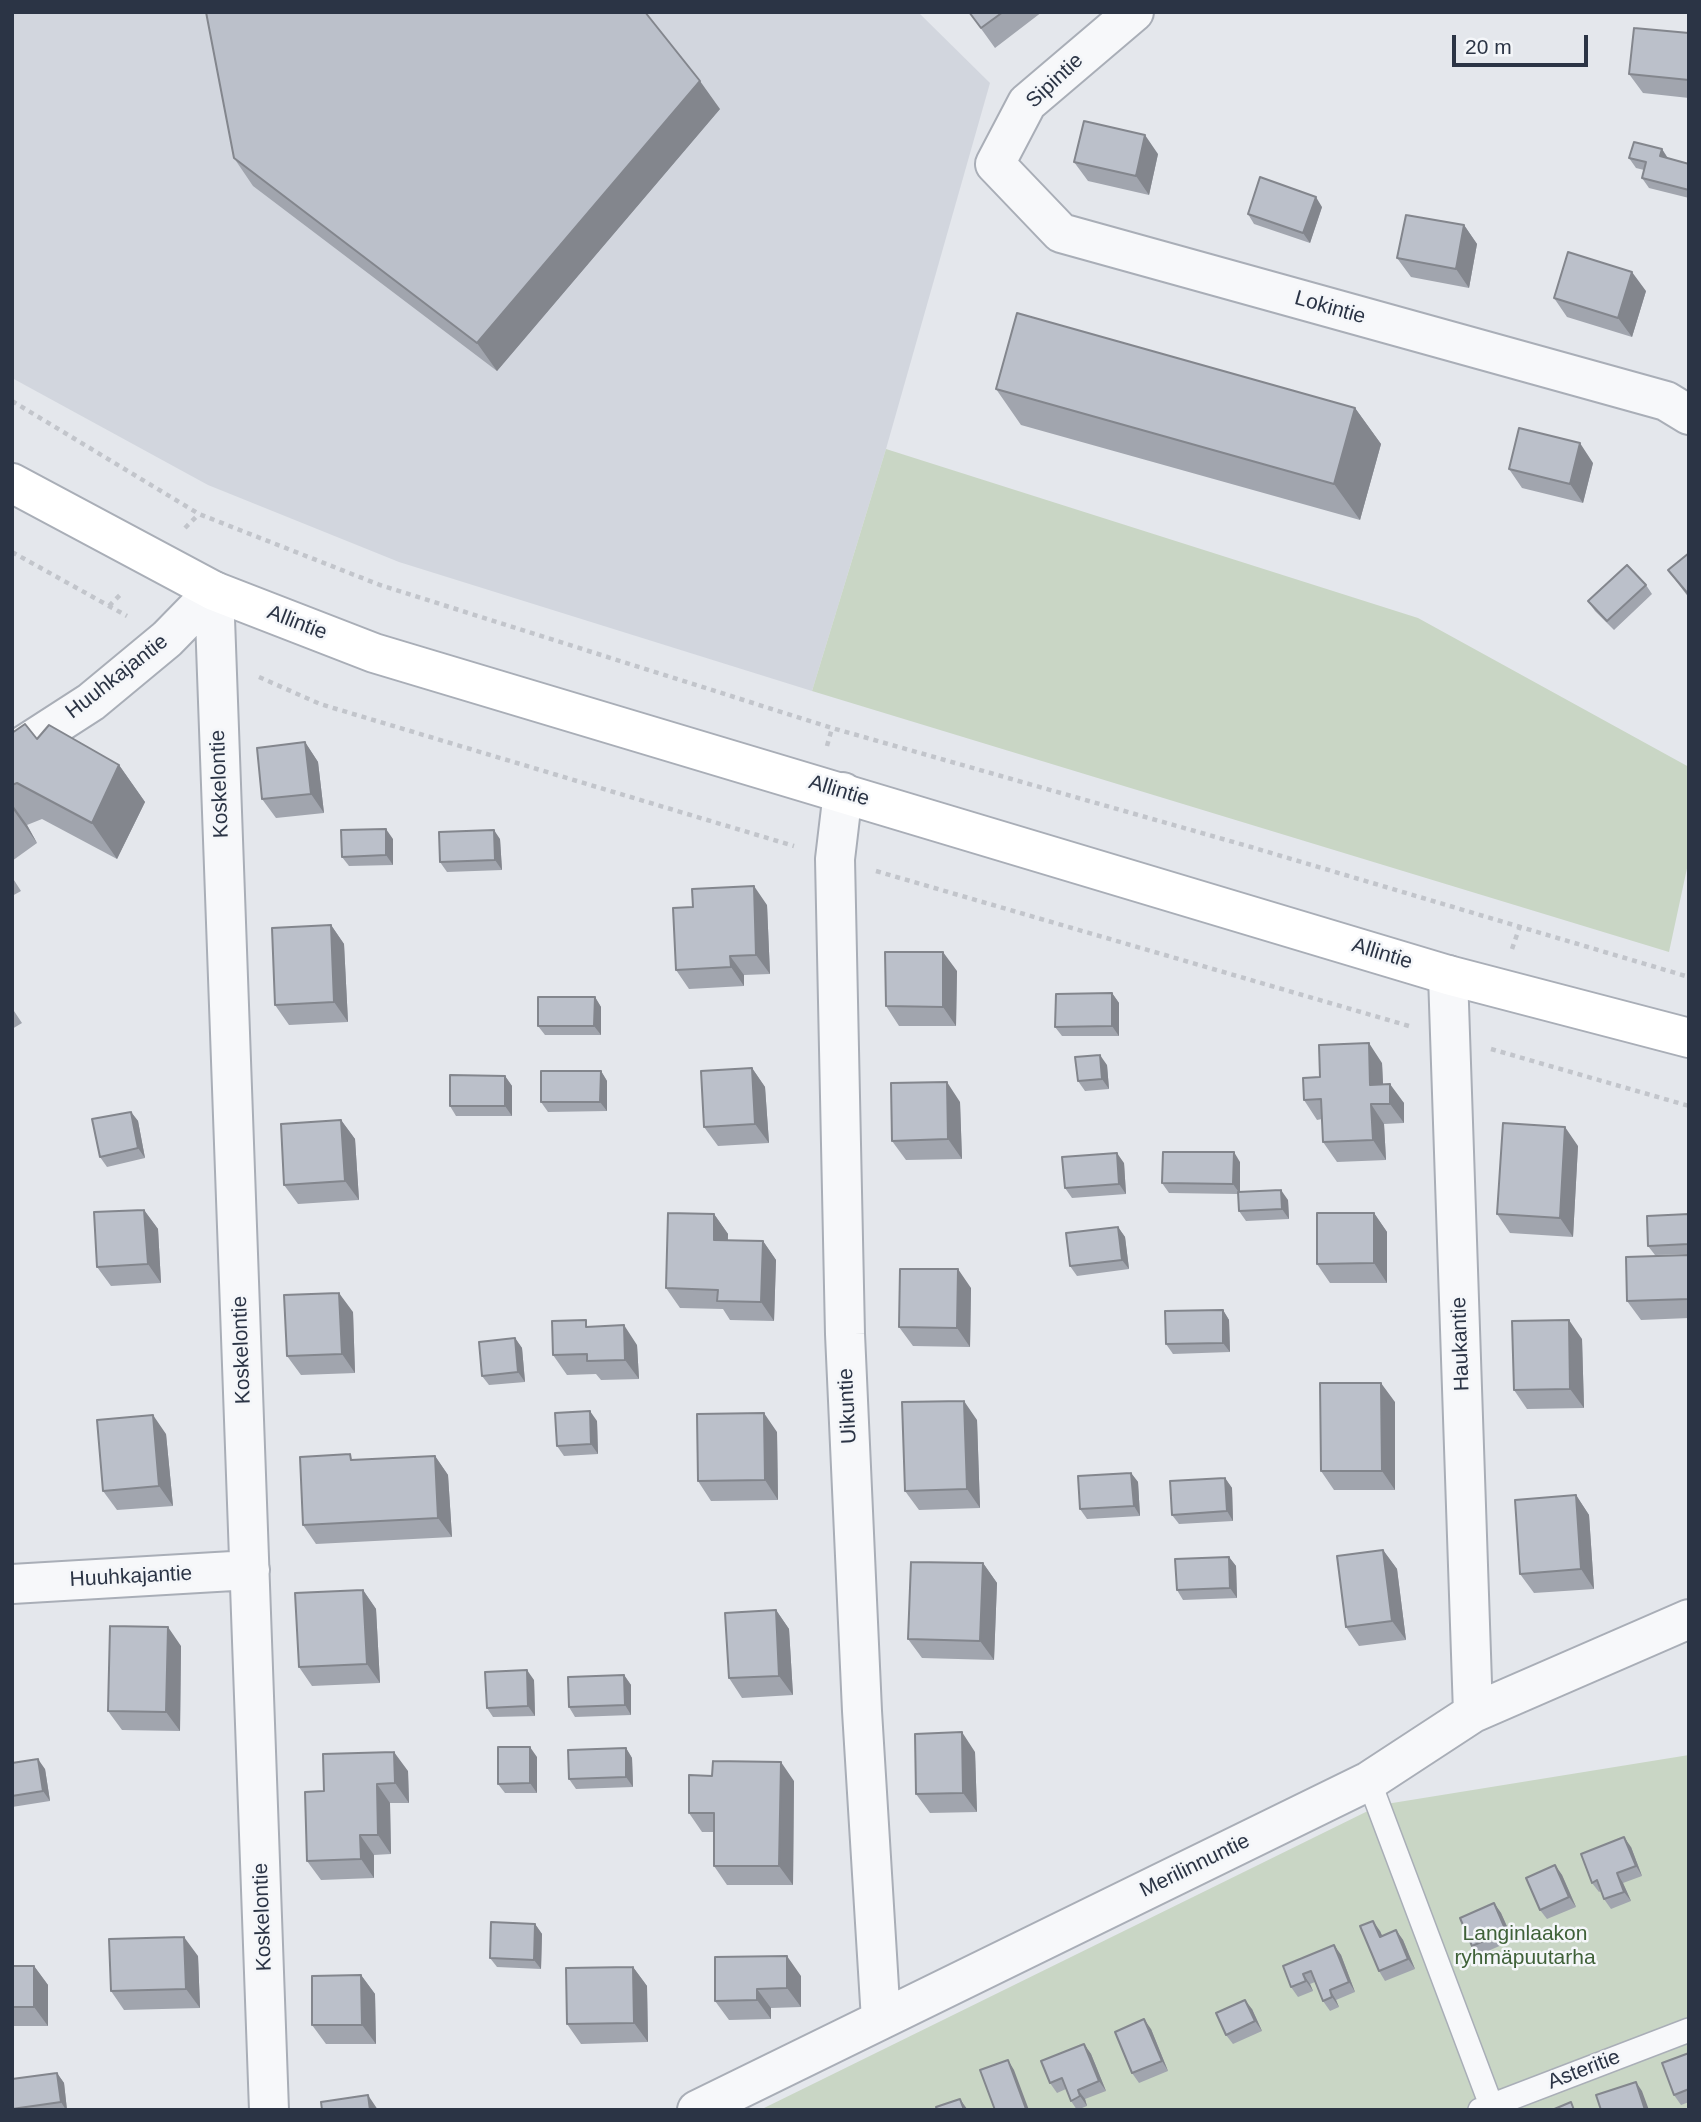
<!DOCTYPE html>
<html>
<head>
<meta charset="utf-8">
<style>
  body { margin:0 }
  #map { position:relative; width:1701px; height:2122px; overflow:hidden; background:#e4e7ec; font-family:Helvetica,sans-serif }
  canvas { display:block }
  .frame { position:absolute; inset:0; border:14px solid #2b3445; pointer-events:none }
  .scale { position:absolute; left:1452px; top:35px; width:136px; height:32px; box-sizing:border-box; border:4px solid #2b3445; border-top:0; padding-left:9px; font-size:21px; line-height:24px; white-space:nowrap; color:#2b3445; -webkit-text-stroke:5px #f4f6f9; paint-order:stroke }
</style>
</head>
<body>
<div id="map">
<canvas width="1701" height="2122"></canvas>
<div class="frame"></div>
<div class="scale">20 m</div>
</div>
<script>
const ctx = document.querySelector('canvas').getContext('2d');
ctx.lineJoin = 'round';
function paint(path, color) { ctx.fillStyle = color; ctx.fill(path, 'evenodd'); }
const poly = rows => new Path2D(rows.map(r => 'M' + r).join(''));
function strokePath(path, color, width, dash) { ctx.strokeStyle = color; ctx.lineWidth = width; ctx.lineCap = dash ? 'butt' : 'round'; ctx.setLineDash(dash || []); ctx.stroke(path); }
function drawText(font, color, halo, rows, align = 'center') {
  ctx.font = font + ' Helvetica,sans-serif'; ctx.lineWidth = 5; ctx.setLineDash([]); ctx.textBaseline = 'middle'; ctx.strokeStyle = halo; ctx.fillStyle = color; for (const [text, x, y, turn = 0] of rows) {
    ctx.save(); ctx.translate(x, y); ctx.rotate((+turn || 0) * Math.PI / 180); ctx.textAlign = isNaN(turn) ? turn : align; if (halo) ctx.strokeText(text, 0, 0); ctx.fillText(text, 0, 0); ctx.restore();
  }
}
const built = poly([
  [12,12,918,12,990,83,886,449,812,691,399,562,208,485,12,378]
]);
const green = poly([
  [886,449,1418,618,1689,767,1689,859,1669,952,812,691],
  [1689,1755,1689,2110,760,2110,1380,1805]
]);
const path = poly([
  [12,401,199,514,380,585,832,728,1251,847,1689,977],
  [185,528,199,514],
  [12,552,127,616],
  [109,606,123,592],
  [259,677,320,704,794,846],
  [827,746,832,728],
  [876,871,1409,1026],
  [1512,949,1520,926],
  [1491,1049,1689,1106]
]);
const lane = poly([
  [1369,1781,1491,2105],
  [1480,2110,1689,2030]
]);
const street = poly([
  [1134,12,1027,103,995,164,1061,233,1666,401,1689,415],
  [214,591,269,2110],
  [12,753,91,702,167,639,214,591],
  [843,792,835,859,845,1334,862,1711,881,2020],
  [1448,975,1473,1713],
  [12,1584,250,1570],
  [697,2110,1369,1781,1473,1713,1689,1619]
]);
const secondary = poly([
  [12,483,214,591,374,653,1448,975,1689,1038]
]);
const wall = poly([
  [969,12,1042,12,995,48],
  [1689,33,1689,98,1643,93,1629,74],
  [720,109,497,371,253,186,234,158],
  [1662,149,1668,158,1689,164,1689,198,1649,188,1642,178,1644,170,1636,168,1629,158],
  [1158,154,1149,195,1088,181,1074,162],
  [1322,207,1310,243,1254,224,1248,214],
  [1464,225,1477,244,1469,288,1411,277,1397,258],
  [1646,291,1632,337,1567,317,1554,298],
  [996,389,1355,408,1381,444,1360,520,1021,425],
  [1593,463,1583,503,1522,488,1509,469],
  [1689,553,1689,598,1668,570],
  [1646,585,1652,594,1614,630,1595,611,1588,601],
  [12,733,119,765,145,802,117,859,42,819,27,825,37,843,12,861],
  [305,742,318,762,324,813,276,818,262,799],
  [393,839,393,865,349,866,342,857],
  [500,839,502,870,447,872,440,862],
  [12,877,21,891,12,896],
  [767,905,770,974,744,975,744,986,689,989,676,970],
  [331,925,344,944,348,1022,289,1025,275,1005],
  [957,971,956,1026,899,1026,886,1006],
  [1112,993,1119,1003,1119,1036,1062,1036,1055,1027],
  [595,997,601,1007,601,1035,545,1035,538,1026],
  [12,1008,22,1023,12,1029],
  [1382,1063,1383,1084,1404,1103,1404,1123,1384,1124,1386,1160,1337,1162,1323,1142,1322,1119,1317,1120,1304,1100,1320,1077],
  [1107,1065,1109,1089,1085,1091,1078,1081],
  [752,1068,765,1087,769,1143,718,1146,704,1127],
  [601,1071,607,1081,607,1111,548,1112,541,1102],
  [505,1076,512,1086,512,1116,456,1116,450,1106],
  [960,1102,962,1159,906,1160,892,1141],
  [131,1112,138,1121,145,1158,107,1167,100,1157],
  [341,1120,355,1139,359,1200,298,1204,284,1185],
  [1578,1146,1573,1237,1510,1233,1497,1214],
  [1240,1162,1240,1192,1288,1200,1289,1219,1246,1221,1239,1211,1238,1194,1169,1193,1162,1183],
  [1124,1163,1126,1194,1072,1198,1065,1188],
  [144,1210,158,1229,161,1283,111,1286,97,1267],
  [1374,1213,1387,1232,1387,1283,1330,1283,1317,1264],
  [714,1214,728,1234,728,1241,763,1241,776,1260,774,1321,730,1320,723,1309,680,1308,666,1288],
  [1689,1214,1689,1254,1655,1255,1648,1246],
  [1118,1227,1125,1237,1129,1269,1077,1276,1070,1266],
  [1689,1255,1689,1318,1641,1320,1627,1301],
  [971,1288,970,1347,913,1346,899,1327],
  [1223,1310,1229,1320,1230,1352,1173,1354,1166,1344],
  [353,1312,355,1373,301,1375,287,1356],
  [515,1338,522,1348,525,1382,489,1385,482,1376],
  [1582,1339,1584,1408,1527,1409,1514,1390],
  [637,1345,639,1379,601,1380,596,1374,567,1375,553,1355],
  [1395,1402,1395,1490,1334,1490,1321,1471],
  [977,1420,980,1508,919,1510,905,1491],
  [597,1421,598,1454,564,1456,557,1446],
  [777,1432,778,1500,711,1501,698,1481],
  [166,1434,173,1506,117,1510,103,1491],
  [435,1456,448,1475,452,1537,316,1544,303,1525],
  [1131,1473,1138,1482,1140,1516,1087,1519,1080,1509],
  [1225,1478,1232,1488,1233,1521,1179,1524,1172,1515],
  [1576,1495,1589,1515,1594,1589,1534,1593,1520,1574],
  [1383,1550,1397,1569,1406,1640,1359,1646,1346,1627],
  [1229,1557,1236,1566,1237,1598,1183,1600,1177,1590],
  [983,1563,997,1583,994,1660,922,1658,908,1639],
  [363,1590,376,1609,380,1683,312,1686,299,1667],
  [776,1610,789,1629,793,1695,742,1698,729,1678],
  [181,1646,180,1731,122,1730,108,1711],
  [624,1675,631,1685,631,1715,575,1717,569,1707],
  [534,1680,535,1716,493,1717,487,1708],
  [626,1748,632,1758,633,1787,576,1789,569,1779],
  [975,1752,977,1812,930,1813,916,1794],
  [537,1757,537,1793,505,1793,498,1784],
  [12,1763,45,1769,50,1801,12,1807],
  [408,1771,409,1803,390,1803,391,1854,374,1855,374,1878,321,1880,307,1861,324,1791],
  [794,1781,793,1885,727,1885,714,1866,714,1832,702,1832,689,1813],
  [1631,1847,1642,1876,1623,1883,1631,1901,1611,1909,1604,1899,1601,1891,1599,1892,1592,1883],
  [1555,1865,1562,1875,1576,1907,1547,1919,1540,1910],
  [1494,1903,1501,1913,1513,1940,1479,1955,1472,1946],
  [535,1924,542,1934,541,1969,497,1967,490,1958],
  [1396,1930,1403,1940,1415,1969,1385,1981,1379,1971,1380,1931,1382,1936],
  [1334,1945,1341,1955,1355,1992,1336,2000,1339,2007,1330,2011,1323,2001,1315,1982,1310,1984,1313,1991,1298,1997,1291,1987,1283,1966],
  [198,1956,200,2008,124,2010,111,1991],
  [12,1966,34,1966,48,1985,48,2026,12,2026],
  [633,1967,647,1986,648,2042,581,2044,567,2024],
  [361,1975,375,1994,376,2044,326,2044,312,2025],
  [801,1976,801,2007,771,2008,771,2019,729,2020,715,2001],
  [1252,2009,1262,2031,1233,2044,1226,2035],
  [1151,2029,1168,2071,1139,2083,1132,2073],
  [1084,2044,1091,2054,1106,2091,1085,2099,1087,2106,1077,2110,1071,2101,1066,2089,1057,2093,1050,2083],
  [1689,2053,1689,2102,1681,2105,1674,2095],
  [57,2073,64,2083,67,2110,12,2110,12,2079]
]);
const shadedWall = poly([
  [700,81,720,109,497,371,477,343],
  [1145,135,1158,154,1149,195,1136,176],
  [1662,149,1668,159,1660,156],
  [1316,197,1322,207,1310,243,1303,233],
  [1464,225,1477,244,1469,288,1456,269],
  [1632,272,1646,291,1632,337,1618,318],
  [1355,408,1381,444,1360,520,1334,484],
  [1580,443,1593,463,1583,503,1570,484],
  [305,742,318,762,324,813,311,794],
  [119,765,145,802,117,859,92,823],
  [12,804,27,825,37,843,12,808],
  [386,829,393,839,393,865,386,855],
  [494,830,500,839,502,870,495,860],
  [754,886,767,905,770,974,756,955],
  [331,925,344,944,348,1022,334,1002],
  [943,952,957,971,956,1026,943,1007],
  [730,956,744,975,744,986,731,967],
  [1112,993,1119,1003,1119,1036,1112,1026],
  [595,997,601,1007,601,1035,594,1026],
  [1369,1043,1382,1063,1384,1104,1370,1085],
  [1100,1055,1107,1065,1109,1089,1102,1079],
  [752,1068,765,1087,769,1143,755,1124],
  [601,1071,607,1081,607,1111,600,1102],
  [505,1076,512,1086,512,1116,505,1106],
  [947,1082,960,1102,962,1159,948,1139],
  [1390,1084,1404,1103,1404,1123,1390,1104],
  [1371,1104,1384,1124,1386,1160,1373,1140],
  [131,1112,138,1121,145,1158,138,1148],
  [341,1120,355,1139,359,1200,345,1181],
  [1565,1127,1578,1146,1573,1237,1560,1218],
  [1234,1152,1240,1162,1240,1194,1233,1184],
  [1117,1153,1124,1163,1126,1194,1119,1184],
  [1281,1190,1288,1200,1289,1219,1282,1209],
  [144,1210,158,1229,161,1283,148,1264],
  [1374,1213,1387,1232,1387,1283,1374,1263],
  [714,1214,728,1234,727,1260,714,1240],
  [1118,1227,1125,1237,1129,1269,1122,1260],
  [763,1241,776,1260,774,1321,761,1302],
  [958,1269,971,1288,970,1347,957,1328],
  [339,1293,353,1312,355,1373,342,1354],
  [1223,1310,1229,1320,1230,1352,1223,1343],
  [1569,1320,1582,1339,1584,1408,1570,1389],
  [624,1325,637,1345,639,1379,625,1360],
  [515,1338,522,1348,525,1382,518,1372],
  [1381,1383,1395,1402,1395,1490,1382,1471],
  [964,1401,977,1420,980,1508,967,1489],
  [590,1411,597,1421,598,1454,591,1444],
  [764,1413,777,1432,778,1500,765,1480],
  [153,1415,166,1434,173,1506,159,1486],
  [435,1456,448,1475,452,1537,438,1518],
  [1131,1473,1138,1482,1140,1516,1134,1506],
  [1225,1478,1232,1488,1233,1521,1227,1511],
  [1576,1495,1589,1515,1594,1589,1581,1569],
  [1383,1550,1397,1569,1406,1640,1392,1621],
  [1229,1557,1236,1566,1237,1598,1230,1588],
  [983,1563,997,1583,994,1660,980,1641],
  [363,1590,376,1609,380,1683,367,1664],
  [776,1610,789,1629,793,1695,779,1676],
  [168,1627,181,1646,180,1731,166,1712],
  [527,1670,534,1680,535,1716,528,1706],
  [624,1675,631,1685,631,1715,625,1705],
  [962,1732,975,1752,977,1812,963,1793],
  [530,1747,537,1757,537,1793,530,1783],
  [626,1748,632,1758,633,1787,626,1777],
  [394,1752,408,1771,409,1803,395,1783],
  [38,1759,45,1769,50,1801,43,1791],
  [781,1762,794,1781,793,1885,779,1866],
  [377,1784,390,1803,391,1854,378,1835],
  [360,1835,374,1855,374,1878,361,1859],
  [1624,1837,1631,1847,1642,1876,1636,1866],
  [1555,1865,1562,1875,1576,1907,1569,1897],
  [1617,1873,1623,1883,1631,1901,1624,1892],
  [1494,1903,1501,1913,1513,1940,1506,1931],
  [1373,1921,1380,1931,1387,1946,1380,1937],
  [535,1924,542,1934,541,1969,534,1960],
  [1396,1930,1403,1940,1415,1969,1408,1959],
  [184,1937,198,1956,200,2008,186,1989],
  [1334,1945,1341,1955,1355,1992,1349,1982],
  [787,1956,801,1976,801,2007,787,1988],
  [34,1966,48,1985,48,2026,34,2007],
  [633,1967,647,1986,648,2042,634,2023],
  [1303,1974,1310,1984,1313,1991,1306,1981],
  [361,1975,375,1994,376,2044,362,2025],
  [757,1989,771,2008,771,2019,757,2000],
  [1330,1990,1336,2000,1339,2007,1332,1997],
  [1245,2000,1252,2009,1262,2031,1255,2021],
  [1144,2019,1151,2029,1168,2071,1162,2061],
  [1084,2044,1091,2054,1106,2091,1099,2081],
  [1008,2060,1014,2070,1029,2110,1026,2110],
  [57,2073,64,2083,67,2110,66,2110,61,2102],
  [1636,2082,1642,2091,1649,2110,1645,2110],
  [1078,2090,1085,2099,1087,2106,1080,2096],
  [368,2095,378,2110,370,2110],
  [960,2099,967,2109,967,2110,964,2110]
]);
const building = poly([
  [206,12,645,12,700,81,477,343,234,158,206,12],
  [969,12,1003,12,981,28,969,12],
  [1634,28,1689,33,1689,80,1629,74,1634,28],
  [1084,121,1145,135,1136,176,1074,162,1084,121],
  [1634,142,1662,149,1660,156,1689,164,1689,190,1642,178,1646,162,1629,158,1634,142],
  [1260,177,1316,197,1303,233,1248,214,1260,177],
  [1406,215,1464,225,1456,269,1397,258,1406,215],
  [1568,252,1632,272,1618,318,1554,298,1568,252],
  [1017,313,1355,408,1334,484,996,389,1017,313],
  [1519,428,1580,443,1570,484,1509,469,1519,428],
  [1689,553,1689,595,1668,570,1689,553],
  [1627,565,1646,585,1607,621,1588,601,1627,565],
  [25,724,37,739,49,725,119,765,92,823,17,783,12,785,12,733,25,724],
  [305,742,311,794,262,799,257,748,305,742],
  [386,829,386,855,342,857,341,830,386,829],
  [494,830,495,860,440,862,439,832,494,830],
  [754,886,756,955,730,956,731,967,676,970,673,908,693,907,692,889,754,886],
  [331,925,334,1002,275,1005,272,928,331,925],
  [885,952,943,952,943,1007,886,1006,885,952],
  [1112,993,1112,1026,1055,1027,1056,994,1112,993],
  [538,997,595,997,594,1026,538,1026,538,997],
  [1369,1043,1370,1085,1390,1084,1390,1104,1371,1104,1373,1140,1323,1142,1321,1099,1304,1100,1303,1078,1320,1077,1319,1045,1369,1043],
  [1100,1055,1102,1079,1078,1081,1075,1057,1100,1055],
  [752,1068,755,1124,704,1127,701,1071,752,1068],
  [541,1071,601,1071,600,1102,541,1102,541,1071],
  [450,1075,505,1076,505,1106,450,1106,450,1075],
  [947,1082,948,1139,892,1141,891,1083,947,1082],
  [131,1112,138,1148,100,1157,92,1119,131,1112],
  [341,1120,345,1181,284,1185,281,1124,341,1120],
  [1503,1123,1565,1127,1560,1218,1497,1214,1503,1123],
  [1163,1152,1234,1152,1233,1184,1162,1183,1163,1152],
  [1117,1153,1119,1184,1065,1188,1062,1157,1117,1153],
  [1281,1190,1282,1209,1239,1211,1238,1192,1281,1190],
  [144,1210,148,1264,97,1267,94,1212,144,1210],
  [668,1213,714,1214,714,1240,763,1241,761,1302,717,1301,718,1290,666,1288,668,1213],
  [1317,1213,1374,1213,1374,1263,1317,1264,1317,1213],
  [1689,1214,1689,1244,1648,1246,1647,1216,1689,1214],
  [1118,1227,1122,1260,1070,1266,1066,1233,1118,1227],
  [1689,1255,1689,1299,1627,1301,1626,1257,1689,1255],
  [900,1269,958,1269,957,1328,899,1327,900,1269],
  [339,1293,342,1354,287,1356,284,1295,339,1293],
  [1223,1310,1223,1343,1166,1344,1165,1311,1223,1310],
  [586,1320,586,1327,624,1325,625,1360,587,1361,587,1354,553,1355,552,1321,586,1320],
  [1569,1320,1570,1389,1514,1390,1512,1321,1569,1320],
  [515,1338,518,1372,482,1376,479,1342,515,1338],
  [1320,1383,1381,1383,1382,1471,1321,1471,1320,1383],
  [964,1401,967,1489,905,1491,902,1402,964,1401],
  [590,1411,591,1444,557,1446,555,1413,590,1411],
  [764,1413,765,1480,698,1481,697,1414,764,1413],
  [153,1415,159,1486,103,1491,97,1420,153,1415],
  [350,1454,351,1460,435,1456,438,1518,303,1525,300,1457,350,1454],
  [1131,1473,1134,1506,1080,1509,1078,1476,1131,1473],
  [1225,1478,1227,1511,1172,1515,1170,1481,1225,1478],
  [1576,1495,1581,1569,1520,1574,1515,1500,1576,1495],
  [1383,1550,1392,1621,1346,1627,1337,1556,1383,1550],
  [1229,1557,1230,1588,1177,1590,1175,1559,1229,1557],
  [911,1562,983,1563,980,1641,908,1639,911,1562],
  [363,1590,367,1664,299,1667,295,1593,363,1590],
  [776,1610,779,1676,729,1678,725,1613,776,1610],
  [110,1626,168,1627,166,1712,108,1711,110,1626],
  [527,1670,528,1706,487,1708,485,1672,527,1670],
  [624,1675,625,1705,569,1707,568,1677,624,1675],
  [962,1732,963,1793,916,1794,915,1734,962,1732],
  [498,1747,530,1747,530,1783,498,1784,498,1747],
  [626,1748,626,1777,569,1779,568,1750,626,1748],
  [394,1752,395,1783,377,1784,378,1835,360,1835,361,1859,307,1861,305,1792,324,1791,323,1754,394,1752],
  [38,1759,43,1791,12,1796,12,1763,38,1759],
  [713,1761,781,1762,779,1866,714,1866,714,1813,689,1813,689,1775,712,1776,713,1761],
  [1624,1837,1636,1866,1617,1873,1624,1892,1604,1899,1597,1880,1592,1883,1581,1854,1624,1837],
  [1555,1865,1569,1897,1540,1910,1526,1878,1555,1865],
  [1494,1903,1506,1931,1472,1946,1460,1918,1494,1903],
  [1373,1921,1380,1937,1396,1930,1408,1959,1379,1971,1360,1926,1373,1921],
  [491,1922,535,1924,534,1960,490,1958,491,1922],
  [184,1937,186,1989,111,1991,109,1939,184,1937],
  [1334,1945,1349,1982,1330,1990,1332,1997,1323,2001,1311,1971,1303,1974,1306,1981,1291,1987,1283,1966,1334,1945],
  [787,1956,787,1988,757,1989,757,2000,715,2001,715,1957,787,1956],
  [12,1966,34,1966,34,2007,12,2007,12,1966],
  [633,1967,634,2023,567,2024,566,1968,633,1967],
  [361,1975,362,2025,312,2025,312,1976,361,1975],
  [1245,2000,1255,2021,1226,2035,1216,2013,1245,2000],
  [1144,2019,1162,2061,1132,2073,1115,2032,1144,2019],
  [1084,2044,1099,2081,1078,2090,1080,2096,1071,2101,1062,2078,1050,2083,1041,2061,1084,2044],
  [1689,2053,1689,2089,1674,2095,1662,2063,1689,2053],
  [1008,2060,1026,2109,1024,2110,995,2110,980,2070,1008,2060],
  [57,2073,61,2102,12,2109,12,2079,57,2073],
  [1636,2082,1645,2110,1601,2110,1596,2095,1636,2082],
  [368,2095,370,2110,322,2110,321,2102,368,2095],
  [960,2099,964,2110,937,2110,936,2107,960,2099],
  [1571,2102,1574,2110,1552,2110,1571,2102]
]);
const streetNames = [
  ["Sipintie",1055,81,-43],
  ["Lokintie",1330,308,16],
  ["Allintie",297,623,21],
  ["Huuhkajantie",117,677,-38],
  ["Koskelontie",220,784,-92],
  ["Allintie",839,791,17],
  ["Allintie",1382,954,17],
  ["Haukantie",1461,1344,-92],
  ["Koskelontie",242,1350,-92],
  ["Uikuntie",848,1406,-93],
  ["Huuhkajantie",131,1577,-3],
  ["Merilinnuntie",1195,1866,-26],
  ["Koskelontie",263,1917,-92],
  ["Asteritie",1584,2070,-21]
];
const parkNames = [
  ["Langinlaakon",1525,1934],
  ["ryhmäpuutarha",1525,1958]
];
paint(built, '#d2d6de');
paint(green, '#c9d6c5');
strokePath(lane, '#a9aeb7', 26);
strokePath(street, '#a9aeb7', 42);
strokePath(secondary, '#a9aeb7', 42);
strokePath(path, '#c2c5cb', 4.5, [5, 5]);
strokePath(lane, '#f7f8fa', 23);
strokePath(street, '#f7f8fa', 38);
strokePath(secondary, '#fff', 38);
paint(wall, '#a1a5ae');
paint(shadedWall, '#83868d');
paint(building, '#bbc0ca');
strokePath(building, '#83868d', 2);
drawText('21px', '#2b3445', '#f4f6f9', streetNames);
drawText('21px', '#3f6138', '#f4f6f9', parkNames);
</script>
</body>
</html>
